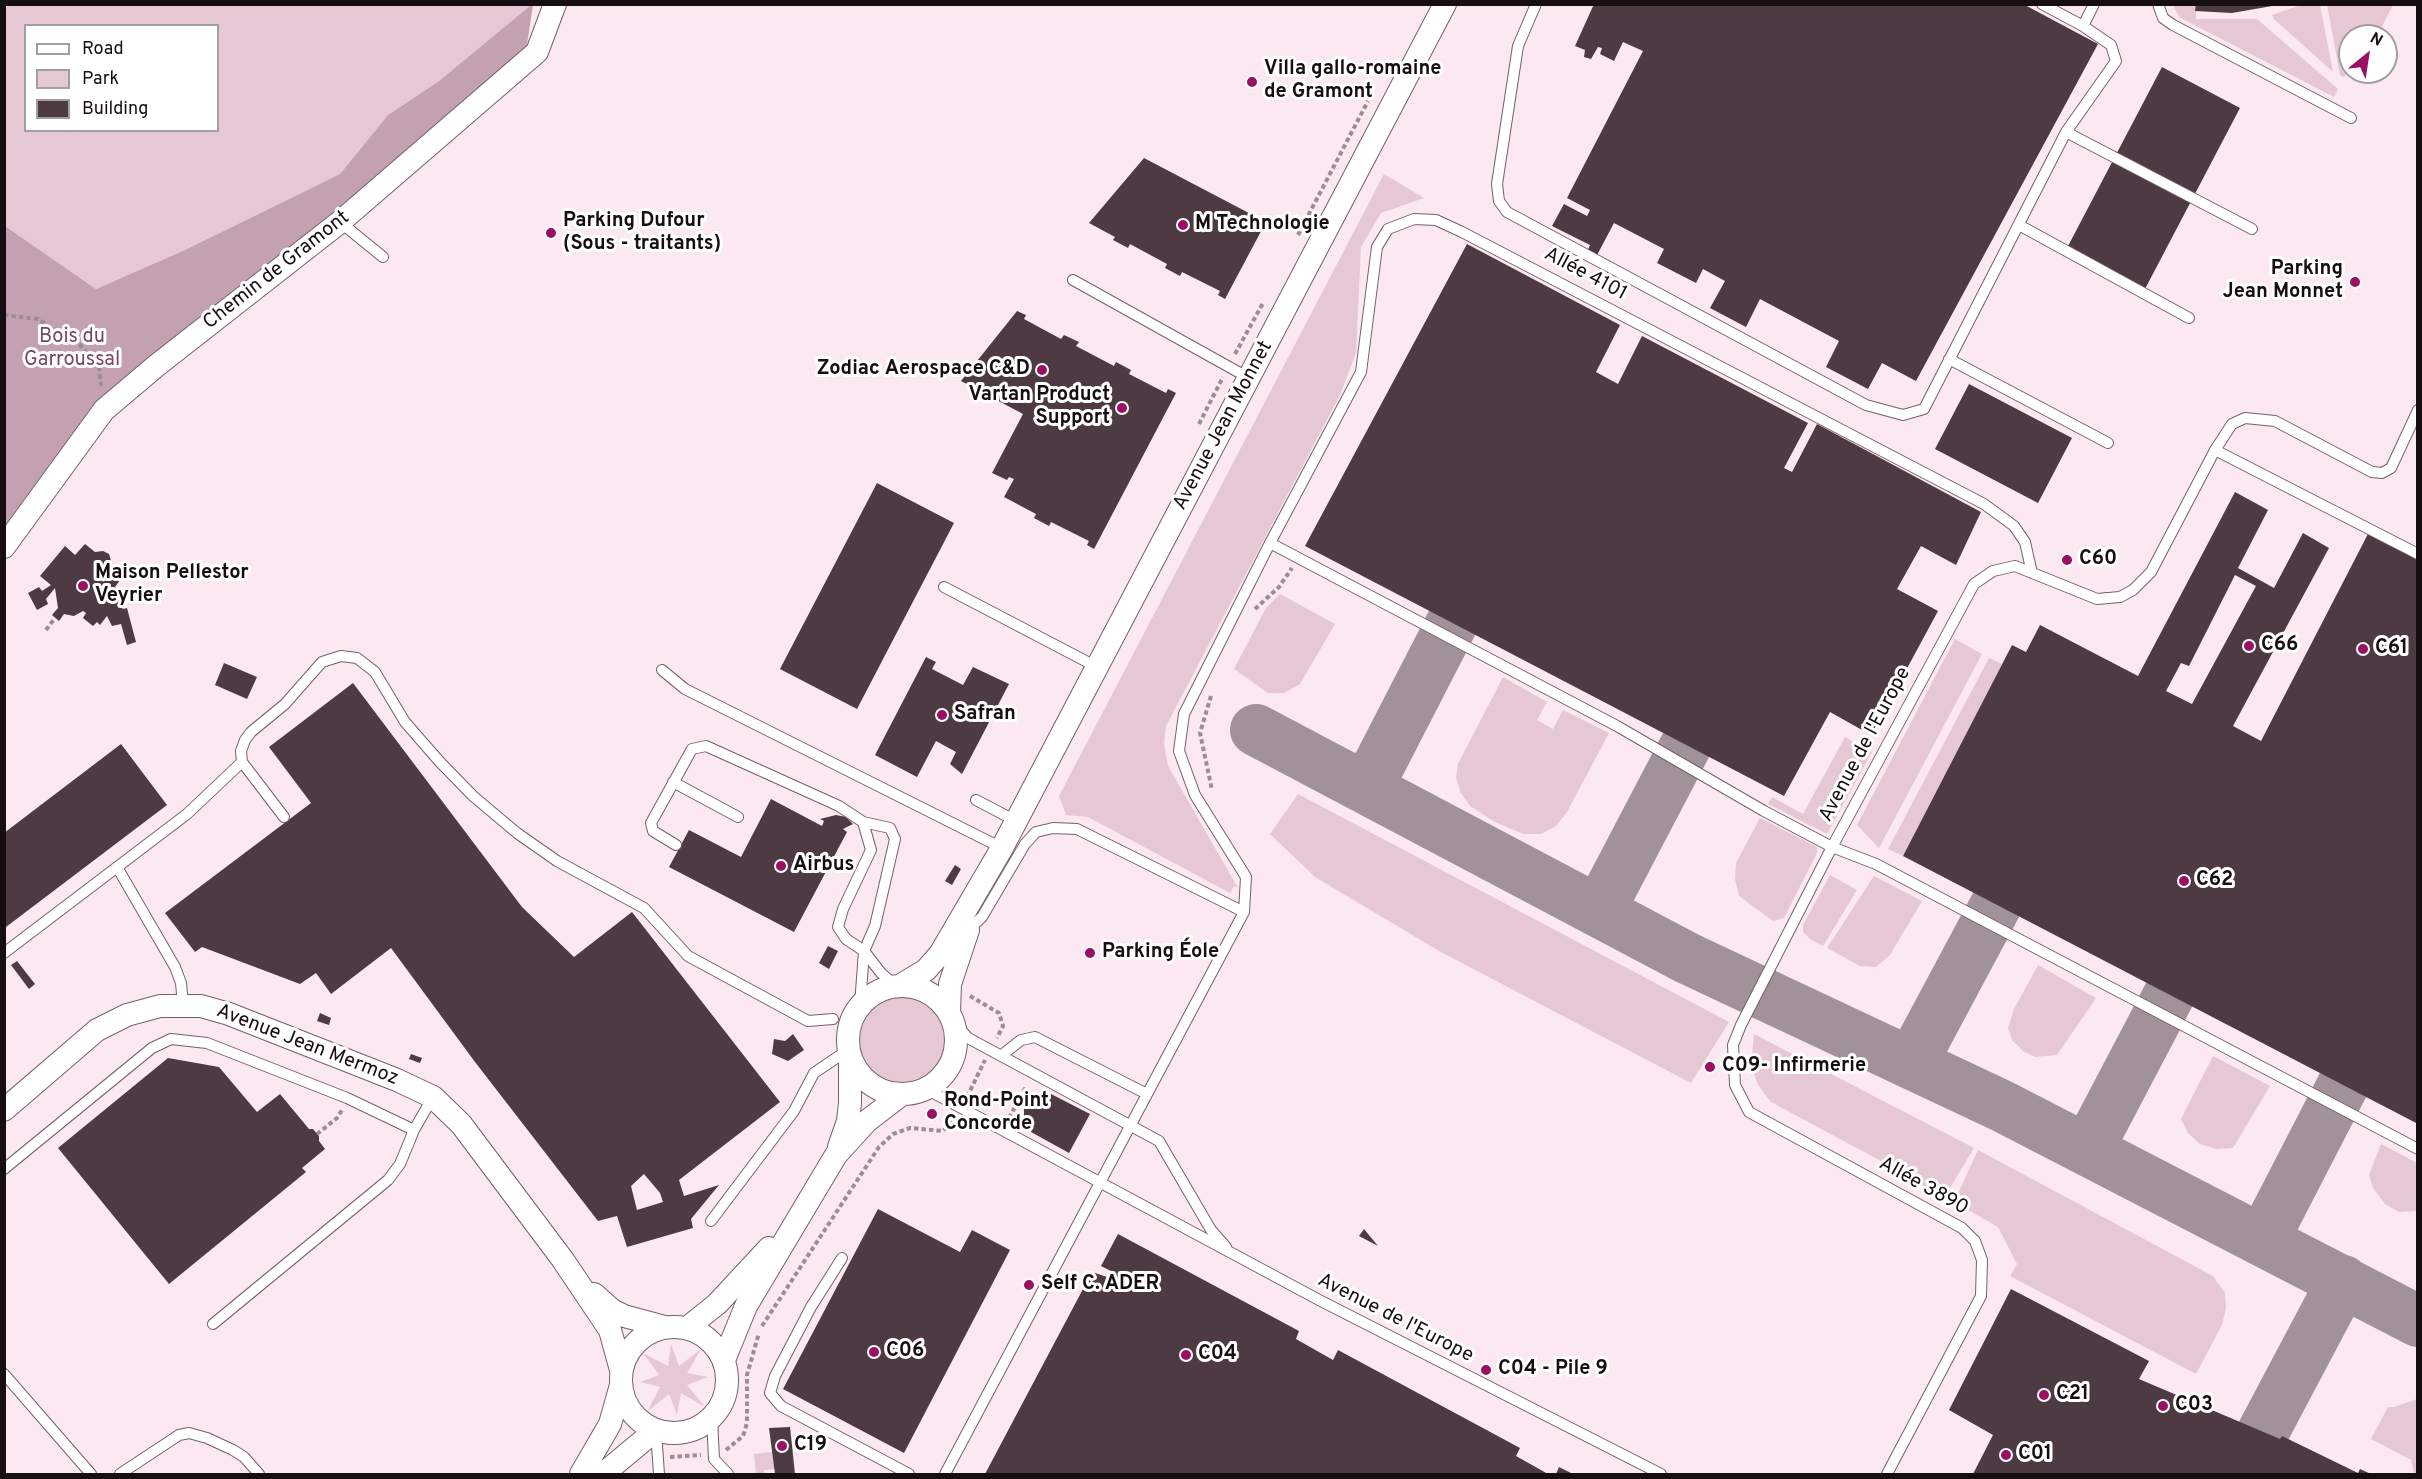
<!DOCTYPE html>
<html>
<head>
<meta charset="utf-8">
<style>
  body { margin:0 }
  #map { position:relative; width:2422px; height:1479px; overflow:hidden; background:#fce8f1; font-family:Overpass,sans-serif }
  canvas { display:block }
  .frame { position:absolute; inset:0; border:6px solid #160e11; pointer-events:none }
  .legend { position:absolute; left:24px; top:24px; width:195px; height:108px; box-sizing:border-box; background:#fff; border:2px solid #a29fa0; margin:0; padding:8px 10px; list-style:none; font-size:18px; color:#160e11 }
  .legend li { display:flex; align-items:center; gap:12px; height:30px }
  .legend b { width:30px; border:2px solid #a29fa0 }
  .north { position:absolute; left:2338px; top:24px; width:60px; height:60px; box-sizing:border-box; background:#fff; border:2px solid #a29fa0; border-radius:50%; rotate:30deg; font-size:16px; font-weight:700; line-height:24px; text-align:center; color:#160e11 }
  .north::after { content:''; display:block; margin:auto; width:21px; height:27px; background:#980f63; clip-path:polygon(50% 0,100% 100%,50% 72%,0 100%) }
</style>
</head>
<body>
<div id="map">
<canvas width="2422" height="1479"></canvas>
<div class="frame"></div>
<ul class="legend">
<li><b style="height:8px;background:#fff"></b>Road</li>
<li><b style="height:16px;background:#e6c8d5"></b>Park</li>
<li><b style="height:16px;background:#4e3a43"></b>Building</li>
</ul>
<div class="north">N</div>
</div>
<script>
const ctx = document.querySelector('canvas').getContext('2d');
ctx.lineJoin = 'round';
function paint(path, color) { ctx.fillStyle = color; ctx.fill(path, 'evenodd'); }
const poly = rows => new Path2D(rows.map(r => 'M' + r).join(''));
function strokePath(path, color, width, dash) { ctx.strokeStyle = color; ctx.lineWidth = width; ctx.lineCap = dash ? 'butt' : 'round'; ctx.setLineDash(dash || []); ctx.stroke(path); }
function drawText(font, color, halo, rows, align = 'center') {
  ctx.font = font + ' Overpass,sans-serif'; ctx.lineWidth = 6; ctx.setLineDash([]); ctx.textBaseline = 'middle'; ctx.strokeStyle = halo; ctx.fillStyle = color; for (const [text, x, y, turn = 0] of rows) {
    ctx.save(); ctx.translate(x, y); ctx.rotate((+turn || 0) * Math.PI / 180); ctx.textAlign = isNaN(turn) ? turn : align; if (halo) ctx.strokeText(text, 0, 0); ctx.fillText(text, 0, 0); ctx.restore();
  }
}
const green = poly([
  [5,5,531,5,439,81,388,115,340,174,185,250,96,289,5,226],
  [26,26,218,26,218,130,26,130],
  [2173,5,2196,5,2196,19,2257,19,2338,89,2334,97,2179,17],
  [2301,5,2320,5,2333,72,2274,19,2272,15],
  [2327,5,2393,5,2377,36,2350,36,2350,70,2344,77,2340,75],
  [1384,174,1424,198,1381,213,1361,247,1356,353,1340,395,1166,726,1164,744,1168,766,1238,888,1234,886,1230,893,1088,817,1066,815,1059,796],
  [1280,594,1335,624,1300,684,1284,693,1268,693,1234,669,1266,608],
  [1955,639,1982,654,1879,848,1857,825],
  [1989,658,2002,664,1903,856,1888,849],
  [1503,677,1547,702,1537,720,1553,729,1563,710,1609,733,1567,812,1556,826,1541,834,1523,834,1495,822,1470,806,1461,793,1456,778,1458,764],
  [1845,737,1872,752,1827,834,1768,804,1772,797,1803,814],
  [1298,794,1729,1022,1691,1083,1439,951,1315,877,1270,834],
  [1760,818,1817,847,1817,853,1784,918,1773,921,1739,896,1735,879,1736,863],
  [1830,875,1857,890,1823,946,1810,939,1803,932,1803,925],
  [1874,876,1922,901,1890,955,1876,967,1860,966,1827,948],
  [2038,965,2096,998,2057,1055,2035,1057,2023,1051,2012,1040,2008,1028,2014,1009],
  '859 1039a43 43 0 1 1 86 0a43 43 0 1 1-86 0Z',
  [1754,1034,1974,1148,1944,1198,1936,1200,1918,1181,1771,1102,1758,1085,1751,1065],
  [2213,1056,2270,1086,2233,1148,2216,1149,2200,1144,2188,1133,2181,1119],
  [2381,1144,2417,1163,2417,1211,2399,1212,2385,1204,2373,1188,2369,1175],
  [1978,1150,2213,1276,2225,1293,2226,1308,2222,1325,2196,1374,2010,1276,2017,1264,1998,1227,1954,1202],
  [671,1344,679,1366,701,1349,687,1373,708,1377,687,1385,705,1407,681,1393,677,1415,669,1394,647,1412,660,1387,640,1382,659,1375,643,1353,668,1366],
  [2417,1399,2418,1474,2414,1474,2411,1460,2371,1439,2388,1407,2394,1407],
  [772,1452,775,1469,764,1470,764,1474,756,1474,754,1454]
]);
const forest = poly([
  [531,5,533,5,525,57,82,426,5,527,5,226,96,289,185,250,340,174,388,115,439,81]
]);
const taxiway = poly([
  [1256,730,1687,958,2002,1106,2418,1321],
  [1367,788,1452,623],
  [1599,911,1686,745],
  [1912,1062,1996,905],
  [2088,1149,2169,995],
  [2263,1240,2343,1085],
  [2263,1432,2343,1281]
]);
const building = poly([
  [1594,4,2023,4,2098,44,1916,381,1882,363,1868,389,1826,367,1839,341,1760,299,1746,327,1710,308,1725,281,1703,269,1696,283,1657,263,1664,249,1614,223,1596,257,1587,252,1590,245,1552,226,1564,204,1587,216,1590,210,1567,198,1643,51,1623,42,1614,61,1600,54,1602,48,1598,47,1591,59,1584,57,1585,50,1575,46],
  [2196,4,2278,4,2278,5,2232,13,2195,11],
  [2162,67,2240,108,2145,289,2067,248],
  [1144,158,1266,222,1225,299,1218,295,1220,291,1182,272,1180,276,1165,268,1167,264,1130,244,1128,248,1113,240,1115,237,1089,223],
  [1467,244,1620,325,1596,372,1618,384,1642,336,1808,423,1784,468,1792,472,1817,424,1981,512,1956,565,1921,546,1897,589,1938,611,1871,735,1830,712,1784,796,1305,546],
  [1017,311,1026,315,1024,319,1061,339,1064,335,1079,342,1076,346,1114,366,1116,362,1131,370,1129,374,1166,393,1168,389,1176,393,1094,549,1087,545,1089,541,1051,522,1049,526,1034,518,1036,514,1004,497,1014,479,1009,477,1007,480,992,473,1023,414,961,381],
  [1969,384,2072,438,2038,503,1935,449],
  [877,483,954,523,857,709,780,669],
  [2235,492,2268,510,2238,568,2274,588,2303,533,2329,548,2233,726,2261,741,2369,532,2418,558,2418,1124,1903,856,2012,645,2026,652,2040,625,2138,676],
  [2235,575,2256,586,2192,704,2166,691,2181,663,2189,666],
  [85,544,95,552,103,551,109,554,113,567,123,576,115,587,125,595,118,605,123,609,127,608,136,642,127,645,121,624,112,626,107,616,100,625,97,622,93,626,83,618,86,613,83,611,74,616,64,614,59,621,52,615,58,608,55,588,46,599,48,604,37,610,28,593,39,587,42,591,51,585,40,576,65,546,75,555],
  [926,657,936,662,932,669,963,685,973,667,1009,684,962,774,950,764,956,752,936,741,917,777,875,755],
  [224,663,257,677,247,699,215,685],
  [353,683,522,907,574,957,632,912,780,1102,679,1180,684,1196,719,1185,691,1219,693,1228,627,1247,617,1216,598,1221,475,1062,391,948,331,994,316,973,300,984,202,947,195,952,165,913,311,803,269,747],
  [644,1174,660,1193,663,1202,637,1210,631,1186],
  [121,744,167,805,6,927,4,833],
  [771,799,822,826,824,821,820,819,836,815,846,817,853,824,843,829,847,832,794,932,669,867,689,830,741,857],
  [955,865,961,869,952,885,945,881],
  [828,946,838,951,829,969,819,963],
  [17,961,35,984,29,989,11,965],
  [320,1013,331,1018,329,1025,317,1021],
  [793,1034,804,1050,788,1061,772,1054,774,1039,785,1041],
  [411,1054,422,1058,420,1063,409,1059],
  [168,1058,219,1067,257,1112,280,1094,309,1129,313,1129,319,1136,319,1141,325,1149,302,1168,306,1172,169,1284,58,1148],
  [1051,1094,1090,1114,1069,1153,1031,1132,1032,1129,1024,1118,1024,1108,1030,1099,1040,1095,1049,1097],
  [878,1209,960,1252,972,1230,1010,1250,904,1453,783,1389],
  [1364,1229,1378,1246,1359,1236],
  [1118,1234,1299,1331,1296,1339,1333,1360,1338,1350,1520,1448,1516,1456,1548,1474,985,1474,1092,1272,1107,1277,1111,1271,1101,1266],
  [2011,1289,2149,1361,2139,1379,2280,1439,2282,1436,2358,1473,2360,1469,2371,1474,1973,1474,1993,1435,1949,1410],
  [790,1427,795,1474,775,1474,769,1428],
  [1559,1467,1573,1474,1556,1474]
]);
const path = poly([
  [1298,235,1368,101],
  [4,315,38,319,80,345,99,367,101,386],
  [1235,354,1263,303],
  [1199,424,1223,377],
  [1255,609,1279,587,1292,568],
  [46,630,55,618],
  [1211,696,1200,733,1212,790],
  [970,996,999,1013,1003,1026,997,1038],
  [967,1097,985,1060],
  [1009,1118,1027,1085],
  [317,1134,337,1118,342,1110],
  [762,1326,879,1147,893,1134,910,1128,943,1131,955,1119],
  [726,1450,743,1436,747,1423,747,1375,759,1333],
  [670,1457,701,1455]
]);
const service = poly([
  [1536,4,1518,46,1497,184,1499,201,1507,212,1866,405,1903,415,1924,409,2066,132,2116,61,2111,45,2083,26,2042,4],
  [2158,4,2163,18,2173,25,2351,118],
  [2083,26,2094,4],
  [2066,132,2252,229],
  [340,222,383,257],
  [2019,225,2189,318],
  [1073,280,1249,378],
  [1949,359,2108,443],
  [2215,450,2418,554],
  [1270,543,1617,726,1764,811,1832,847,1876,864,2418,1149],
  [944,587,1097,667],
  [662,670,685,689,1002,848],
  [673,782,738,817],
  [976,800,1016,821],
  [284,817,242,762,241,751,245,740,251,732,285,704,322,662,341,656,357,658,375,672,405,722,439,761,473,796,517,833,557,861,644,908,688,956,808,1021,833,1019],
  [676,845,653,831,651,823,692,749,706,746,839,806,863,822,890,828,895,839,875,926,864,951,846,939,838,927,843,909,871,850,863,822],
  [117,867,175,967,181,983,183,1005],
  [968,930,982,917,1025,844,1036,832,1053,828,1077,829,1244,912],
  [4,953,187,814,242,762],
  [860,1005,864,951,881,973,896,986],
  [953,1021,968,1038,1159,1141,1211,1230,1226,1247],
  [1002,1055,1021,1040,1035,1037,1145,1093],
  [926,1089,1321,1301,1661,1474],
  [4,1169,152,1048,171,1039,207,1043,347,1098,414,1130,433,1097],
  [711,1221,794,1111,814,1073,848,1050],
  [842,1258,811,1307,775,1376,770,1393,781,1406,909,1474],
  [213,1324,388,1180,400,1164,414,1130],
  [4,1374,91,1474],
  [712,1418,714,1459,728,1474],
  [656,1431,659,1474],
  [120,1474,179,1435,189,1433,207,1438,233,1450,244,1457,259,1474],
  [945,1474,1244,912,1246,877,1195,795,1179,751,1184,714,1270,543,1361,372,1377,247,1388,229,1414,219,1436,220,1462,232,1984,504,2014,526,2025,542,2032,573],
  [1887,1474,1981,1296,1982,1260,1975,1241,1962,1228,1749,1112,1735,1085,1733,1045,1741,1025,1832,847,1974,584,1993,571,2015,566,2097,599,2120,597,2133,590,2151,572,2215,450,2232,424,2245,418,2275,421,2372,472,2382,473,2391,468,2418,410]
]);
const minor = poly([
  [4,547,104,410,156,366,340,222,537,52,555,4],
  [901,985,926,970,940,954,1002,848,1445,4],
  '848 1040a54 54 0 1 1 108 0a54 54 0 1 1-108 0Z',
  [949,1013,950,984,968,930],
  [4,1110,97,1030,127,1015,160,1006,201,1006,229,1014,397,1080,433,1097,461,1124,563,1260,610,1330,621,1370],
  [839,1147,848,1121,850,1103,850,1059],
  [594,1294,612,1310,624,1316,665,1327],
  '621 1380a53 53 0 1 1 106 0a53 53 0 1 1-106 0Z',
  [687,1328,717,1304,769,1248],
  [724,1360,746,1306,836,1155,867,1121,901,1095],
  [581,1474,610,1424,621,1385],
  [603,1474,656,1430]
]);
const markers = [
  [1252,82,6,"#980f63"],
  [1183,225,6,"#980f63"],
  [551,233,6,"#980f63"],
  [2355,282,6,"#980f63"],
  [1042,370,6,"#980f63"],
  [1122,408,6,"#980f63"],
  [2067,560,6,"#980f63"],
  [83,586,6,"#980f63"],
  [2249,646,6,"#980f63"],
  [2363,649,6,"#980f63"],
  [942,715,6,"#980f63"],
  [781,866,6,"#980f63"],
  [2184,881,6,"#980f63"],
  [1090,953,6,"#980f63"],
  [1710,1067,6,"#980f63"],
  [932,1114,6,"#980f63"],
  [1029,1285,6,"#980f63"],
  [874,1352,6,"#980f63"],
  [1186,1355,6,"#980f63"],
  [1486,1370,6,"#980f63"],
  [2044,1395,6,"#980f63"],
  [2163,1406,6,"#980f63"],
  [782,1446,6,"#980f63"],
  [2006,1455,6,"#980f63"]
];
const poiNames = [
  ["Villa gallo-romaine",1264,70],
  ["de Gramont",1264,93],
  ["Parking Dufour",563,222],
  ["(Sous - traitants)",563,245],
  ["M Technologie",1195,225],
  ["Parking",2343,270,"right"],
  ["Jean Monnet",2343,293,"right"],
  ["Zodiac Aerospace C&D",1030,370,"right"],
  ["Vartan Product",1110,396,"right"],
  ["Support",1110,419,"right"],
  ["C60",2079,560],
  ["Maison Pellestor",95,574],
  ["Veyrier",95,597],
  ["C66",2261,646],
  ["C61",2375,649],
  ["Safran",954,715],
  ["Airbus",793,866],
  ["C62",2196,881],
  ["Parking Éole",1102,953],
  ["C09- Infirmerie",1722,1067],
  ["Rond-Point",944,1102],
  ["Concorde",944,1125],
  ["Self C. ADER",1041,1285],
  ["C06",886,1352],
  ["C04",1198,1355],
  ["C04 - Pile 9",1498,1370],
  ["C21",2056,1395],
  ["C03",2175,1406],
  ["C19",794,1446],
  ["C01",2018,1455]
];
const streetNames = [
  ["Chemin de Gramont",277,271,-38],
  ["Allée 4101",1585,275,28],
  ["Avenue Jean Monnet",1224,426,-62],
  ["Avenue de l'Europe",1866,745,-62],
  ["Avenue Jean Mermoz",307,1046,21],
  ["Allée 3890",1923,1187,29],
  ["Avenue de l'Europe",1395,1319,27]
];
const parkNames = [
  ["Bois du",72,338],
  ["Garroussal",72,361]
];
paint(green, '#e6c8d5');
paint(forest, '#c4a1b0');
strokePath(taxiway, '#a09298', 52);
paint(building, '#4e3a43');
strokePath(service, '#756069', 12);
strokePath(minor, '#756069', 24);
strokePath(path, '#9c8d93', 4, [4.5, 3]);
strokePath(service, '#fff', 10);
strokePath(minor, '#fff', 22);
for (const [x, y, r, color] of markers) { const dot = new Path2D(); dot.arc(x, y, r, 0, 2 * Math.PI); ctx.fillStyle = color; ctx.fill(dot); strokePath(dot, '#fff', 2); }
drawText('bold 20px', '#160e11', '#fff', poiNames, 'left');
drawText('20px', '#160e11', '#fff', streetNames);
drawText('20px', '#78465e', '#fff', parkNames);
</script>
</body>
</html>
